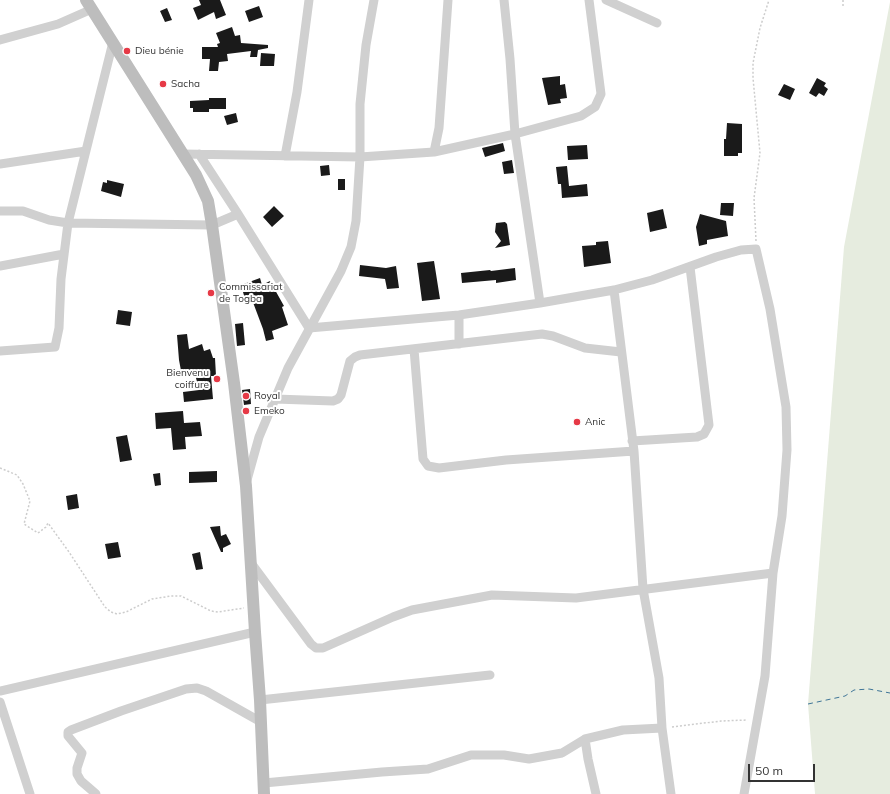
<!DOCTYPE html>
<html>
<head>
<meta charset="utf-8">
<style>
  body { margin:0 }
  #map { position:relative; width:890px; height:794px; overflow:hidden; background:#fff; font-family:Mulish,sans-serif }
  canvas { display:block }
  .scale { position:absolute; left:748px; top:764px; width:67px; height:18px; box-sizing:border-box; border:2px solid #333; border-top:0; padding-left:5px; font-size:12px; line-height:14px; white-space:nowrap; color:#333; -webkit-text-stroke:3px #fff; paint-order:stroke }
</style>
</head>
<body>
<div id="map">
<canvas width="890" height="794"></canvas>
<div class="scale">50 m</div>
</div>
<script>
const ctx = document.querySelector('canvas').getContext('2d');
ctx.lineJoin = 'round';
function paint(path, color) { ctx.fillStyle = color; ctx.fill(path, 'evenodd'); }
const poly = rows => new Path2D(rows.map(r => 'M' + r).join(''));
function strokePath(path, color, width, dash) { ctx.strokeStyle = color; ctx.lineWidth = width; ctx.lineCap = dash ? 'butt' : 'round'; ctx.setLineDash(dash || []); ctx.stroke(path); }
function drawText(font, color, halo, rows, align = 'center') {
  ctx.font = font + ' Mulish,sans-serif'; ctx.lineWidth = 4; ctx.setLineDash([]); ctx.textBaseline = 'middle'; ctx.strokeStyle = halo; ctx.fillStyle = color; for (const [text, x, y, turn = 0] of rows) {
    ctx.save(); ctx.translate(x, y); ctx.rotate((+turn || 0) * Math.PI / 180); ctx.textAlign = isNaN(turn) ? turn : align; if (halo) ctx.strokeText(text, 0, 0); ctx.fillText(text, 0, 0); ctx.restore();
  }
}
const green = poly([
  [890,2,890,794,815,794,808,704,844,247]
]);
const ferry = poly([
  [808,704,845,696,854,690,869,689,890,693]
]);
const building = poly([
  [199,0,220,0,226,15,216,19,214,12,198,20,193,8,201,5],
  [259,6,263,17,249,22,245,11],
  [167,8,172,20,165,22,160,11],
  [232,27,235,36,240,35,241,43,268,45,268,48,258,50,257,57,250,57,251,51,227,54,228,61,219,62,218,71,209,71,210,59,202,59,202,47,218,47,217,44,220,43,216,33],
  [261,53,275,54,274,66,260,66],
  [560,76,560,85,565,84,567,98,560,99,561,103,548,105,542,78],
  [817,78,826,83,824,86,828,89,824,96,819,93,816,97,809,93],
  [784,84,795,89,790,100,778,95],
  [209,98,226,98,226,109,209,109,209,112,193,112,193,108,190,108,190,101,209,100],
  [236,113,238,122,227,125,224,116],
  [727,123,742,124,742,153,738,153,738,156,724,156,724,139,726,139],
  [503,143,505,151,485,157,482,148],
  [587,145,588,159,568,160,567,146],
  [512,160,514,173,504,174,502,162],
  [329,165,330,175,321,176,320,166],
  [567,166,569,186,587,184,588,196,562,198,561,184,558,184,556,167],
  [338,179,345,179,345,190,338,190],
  [107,180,124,184,121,197,101,191,103,182,107,183],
  [721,203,734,203,733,216,720,215],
  [274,206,284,216,272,227,263,217],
  [663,209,667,228,650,232,647,213],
  [700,214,726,221,728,236,707,240,707,244,699,246,696,227],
  [505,222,507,224,510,245,495,248,501,241,495,232,496,223],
  [608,241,611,263,584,267,582,246,596,245,596,242],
  [434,261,440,299,422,301,417,263],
  [360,265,386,268,396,266,399,288,387,289,385,279,359,276],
  [515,268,516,280,496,283,496,280,462,283,461,273,490,270,491,271],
  [260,278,262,285,270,281,284,306,282,307,288,325,272,331,274,339,266,341,263,329,251,297,245,299,241,285],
  [118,310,132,312,130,326,116,324],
  [243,323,245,345,237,346,235,324],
  [187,334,189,349,202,344,204,351,210,349,213,358,215,358,216,376,211,376,213,399,184,402,183,392,199,390,195,374,182,376,179,360,177,335],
  [250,389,251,404,244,405,242,390],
  [183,411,184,423,200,422,202,436,185,437,186,449,173,450,171,428,156,429,155,413],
  [127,435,132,460,120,462,116,437],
  [217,471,217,482,189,483,189,472],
  [160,473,161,485,155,486,153,474],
  [77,494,79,508,68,510,66,496],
  [220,526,221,536,226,534,231,544,223,548,223,552,221,552,210,527],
  [118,542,121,557,108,559,105,544],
  [200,552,203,569,196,570,192,554]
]);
const path = poly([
  [843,6,843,0],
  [756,241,754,198,760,153,753,78,753,63,760,28,769,0],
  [0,468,17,475,23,484,30,501,24,524,38,533,46,527,48,523,69,552,105,607,111,612,117,614,126,612,152,599,171,596,181,596,211,611,218,612,244,608],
  [672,727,721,721,747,720]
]);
const street = poly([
  [504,0,510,59,515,134,540,303],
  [606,0,657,23],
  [0,40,58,24,92,9],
  [434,152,439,128,448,0],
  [183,154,360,157,434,152,515,134,581,116,595,107,601,94,589,0],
  [199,154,238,214,309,328,459,315,540,303,614,290,652,280,716,257,741,250,756,249,770,309,786,407,787,450,782,516,773,573,765,676,744,794],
  [285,156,297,92,309,0],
  [0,164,86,151],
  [0,211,23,211,49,220,68,223,212,225,238,214],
  [0,266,64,254],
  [614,290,634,451,643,589,659,678,662,728,671,794],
  [459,344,459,315],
  [414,349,423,459,428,466,439,468,506,460,634,451],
  [0,351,55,347,59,328,61,279,68,223,113,42],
  [275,399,333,401,338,399,341,395,350,361,355,357,360,355,542,334,553,336,585,348,621,352],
  [632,441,697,437,704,434,709,425,690,267],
  [247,480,259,437,288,368,341,271,351,247,356,221,360,157,360,104,366,45,374,0],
  [251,563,311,644,316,648,323,648,393,617,412,610,492,595,576,598,773,573],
  [0,691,255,632],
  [260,700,490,675],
  [0,702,30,794],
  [585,739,588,759,596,794],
  [264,783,382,772,428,769,471,755,504,755,529,759,562,753,585,739,623,730,662,728],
  [96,794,81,781,77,774,77,768,82,753,68,736,68,732,71,730,121,711,186,689,197,688,206,691,261,722]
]);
const secondary = poly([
  [86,0,196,175,208,201,212,225,234,383,246,486,255,632,260,700,264,794]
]);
const markers = [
  [127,51,4,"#e63946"],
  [163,84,4,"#e63946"],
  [211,293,4,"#e63946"],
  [217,379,4,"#e63946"],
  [246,396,4,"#e63946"],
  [246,411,4,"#e63946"],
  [577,422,4,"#e63946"]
];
const poiNames = [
  ["Dieu bénie",135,51],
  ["Sacha",171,84],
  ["Commissariat",219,287],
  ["de Togba",219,299],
  ["Bienvenu",209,373,"right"],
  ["coiffure",209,385,"right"],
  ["Royal",254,396],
  ["Emeko",254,411],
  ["Anic",585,422]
];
paint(green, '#e6ecdf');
strokePath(ferry, '#3f7597', 1, [5, 4]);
paint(building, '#1a1a1a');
strokePath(path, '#cdcdcd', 1.5, [2, 2]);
strokePath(street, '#d0d0d0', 9);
strokePath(secondary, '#bdbdbd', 12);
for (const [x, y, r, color] of markers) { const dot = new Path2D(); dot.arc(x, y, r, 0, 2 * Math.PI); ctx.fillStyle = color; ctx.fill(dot); strokePath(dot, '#fff', 1.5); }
drawText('10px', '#333', '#fff', poiNames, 'left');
</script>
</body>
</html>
